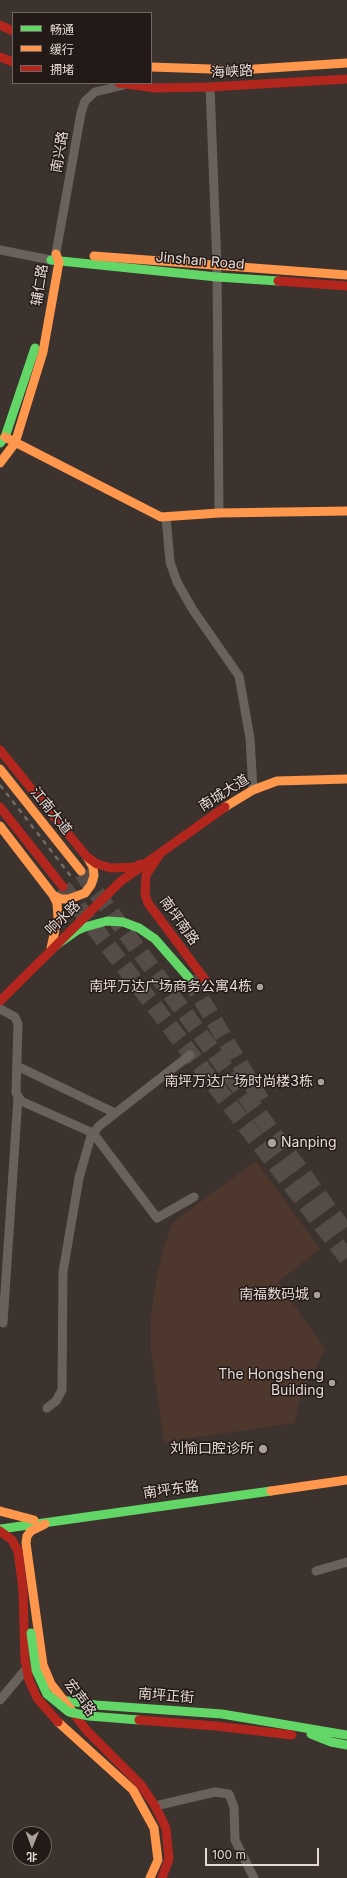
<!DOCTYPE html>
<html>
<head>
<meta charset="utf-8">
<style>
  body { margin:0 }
  #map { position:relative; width:347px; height:1878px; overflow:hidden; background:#3c322e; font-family:Inter,"Noto Sans SC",sans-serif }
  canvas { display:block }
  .legend { position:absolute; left:12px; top:12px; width:140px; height:72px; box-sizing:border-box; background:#231a17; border:1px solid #716663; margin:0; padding:5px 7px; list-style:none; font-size:12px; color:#e5d9d4 }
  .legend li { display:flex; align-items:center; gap:8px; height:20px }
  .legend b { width:20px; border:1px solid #716663 }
  .north { position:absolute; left:12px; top:1826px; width:40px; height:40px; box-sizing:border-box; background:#231a17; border:1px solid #716663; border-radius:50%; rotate:181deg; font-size:11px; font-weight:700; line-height:16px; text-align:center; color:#e5d9d4 }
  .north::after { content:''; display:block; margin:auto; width:14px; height:18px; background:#aa9f9a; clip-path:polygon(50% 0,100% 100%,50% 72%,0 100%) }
  .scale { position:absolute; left:205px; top:1848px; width:114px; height:18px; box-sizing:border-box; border:2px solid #e5d9d4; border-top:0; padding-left:5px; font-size:12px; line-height:14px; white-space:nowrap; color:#e5d9d4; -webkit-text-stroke:3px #231a17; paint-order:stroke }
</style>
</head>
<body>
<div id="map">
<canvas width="347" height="1878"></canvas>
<ul class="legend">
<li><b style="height:5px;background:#63d668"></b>畅通</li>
<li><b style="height:5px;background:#ff974d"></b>缓行</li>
<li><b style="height:5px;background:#b3261e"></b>拥堵</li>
</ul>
<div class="north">北</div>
<div class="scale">100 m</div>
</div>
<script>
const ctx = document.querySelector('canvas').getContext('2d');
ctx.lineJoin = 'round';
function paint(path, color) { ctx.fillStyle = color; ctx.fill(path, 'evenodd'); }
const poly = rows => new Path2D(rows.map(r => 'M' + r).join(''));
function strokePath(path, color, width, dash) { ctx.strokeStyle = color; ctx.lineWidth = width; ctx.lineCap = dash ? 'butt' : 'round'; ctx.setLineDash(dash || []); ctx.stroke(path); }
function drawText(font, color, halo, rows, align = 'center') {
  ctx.font = font + ' Inter,"Noto Sans SC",sans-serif'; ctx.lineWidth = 3; ctx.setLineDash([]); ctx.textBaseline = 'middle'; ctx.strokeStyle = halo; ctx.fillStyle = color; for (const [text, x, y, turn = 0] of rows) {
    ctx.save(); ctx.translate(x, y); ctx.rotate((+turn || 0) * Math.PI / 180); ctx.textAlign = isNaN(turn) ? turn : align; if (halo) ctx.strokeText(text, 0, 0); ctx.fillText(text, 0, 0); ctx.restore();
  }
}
const built = poly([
  [256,1161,320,1249,278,1282,325,1349,298,1404,295,1423,164,1442,151,1351,150,1324,157,1274,163,1250,173,1222]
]);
const highwayTunnel = poly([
  [82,873,347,1234],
  [63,887,347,1258],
  [189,978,265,1107]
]);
const street = poly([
  [210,87,217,266,219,513],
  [0,250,51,260],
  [56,253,81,113,85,101,95,92,124,85],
  [166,517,170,562,177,582,193,610,239,676,250,738,253,790],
  [0,1009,15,1017,18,1024,16,1093,21,1101,93,1133,157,1218,194,1197],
  [17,1066,115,1113],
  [3,1323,18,1097],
  [47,1408,56,1401,62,1390,63,1272,79,1178,91,1136,99,1126,190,1055],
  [316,1571,347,1562],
  [0,1700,26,1669],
  [155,1806,215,1792,229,1794,234,1807,235,1840,254,1878]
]);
const fast = poly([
  [51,260,217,277,278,281],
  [0,443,5,437,35,348],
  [52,948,76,931,85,927,107,921,123,922,139,928,155,939,189,978],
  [0,1529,271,1491],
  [61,1700,96,1705,222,1714,347,1735],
  [311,1734,331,1742,347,1745]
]);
const slow = poly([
  [151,67,240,70,347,63],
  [94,256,347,275],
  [5,437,161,517,219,513,347,511],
  [0,463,15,443,43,352,59,262,56,254],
  [0,769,81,871],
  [225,807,253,790,277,781,347,779],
  [0,826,53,895,57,903,58,917,51,948],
  [53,895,61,899,69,899,85,893,91,885,94,876,93,867,87,857],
  [271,1491,347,1480],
  [0,1511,34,1520],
  [45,1524,31,1531,27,1536,26,1543,43,1665,51,1684,75,1715],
  [58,1722,133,1790,154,1828,158,1860,150,1878]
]);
const jam = poly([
  [0,25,13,31],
  [0,57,13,62],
  [119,83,156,88,210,87,347,79],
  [278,281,347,286],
  [0,750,87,857,97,864,111,868,135,867,141,864],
  [0,807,63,887],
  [160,854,146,875,145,894,148,903,206,981],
  [0,1001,121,881,225,807],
  [0,1531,12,1540,18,1551,23,1590,25,1660,29,1680,37,1698,58,1722],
  [75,1715,87,1731,141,1785,155,1806,166,1828,169,1859,162,1878]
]);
const rail = poly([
  [0,785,73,879]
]);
const fastBridge = poly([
  [31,1633,36,1670,47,1694,69,1712,89,1716,139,1720]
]);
const jamBridge = poly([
  [139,1720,216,1726,292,1735]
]);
const markers = [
  [260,987,4,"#aa9f9a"],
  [321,1082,4,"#aa9f9a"],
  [272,1143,5,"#aa9f9a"],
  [317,1295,4,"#aa9f9a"],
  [332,1383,4,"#aa9f9a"],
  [263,1449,5,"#aa9f9a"]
];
const streetNames = [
  ["海峡路",232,72,-3],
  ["南兴路",60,152,-80],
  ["Jinshan Road",200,261,5],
  ["辅仁路",40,285,-81],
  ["南城大道",224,793,-32],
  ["江南大道",51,811,51],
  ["响水路",63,918,-44],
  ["南坪南路",179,921,54],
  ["南坪东路",171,1490,-8],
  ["南坪正街",166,1696,4],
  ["宏声路",80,1698,53]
];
const poiNames = [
  ["南坪万达广场商务公寓4栋",252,987],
  ["南坪万达广场时尚楼3栋",313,1082],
  ["Nanping",281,1143,"left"],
  ["南福数码城",309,1295],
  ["The Hongsheng",324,1375],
  ["Building",324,1391],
  ["刘愉口腔诊所",254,1449]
];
paint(built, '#4e372d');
strokePath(highwayTunnel, '#554b47', 17, [17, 8]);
strokePath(street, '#69625b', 9);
strokePath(fast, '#63d668', 9);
strokePath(slow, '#ff974d', 9);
strokePath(jam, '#b3261e', 9);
strokePath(rail, '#6f6863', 2.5, [5, 5]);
strokePath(fastBridge, '#63d668', 9);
strokePath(jamBridge, '#b3261e', 9);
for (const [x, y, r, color] of markers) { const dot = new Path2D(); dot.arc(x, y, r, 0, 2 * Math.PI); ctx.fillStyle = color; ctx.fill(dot); strokePath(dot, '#231a17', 1.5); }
drawText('14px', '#e5d9d4', '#231a17', streetNames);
drawText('14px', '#e5d9d4', '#231a17', poiNames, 'right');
</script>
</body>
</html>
